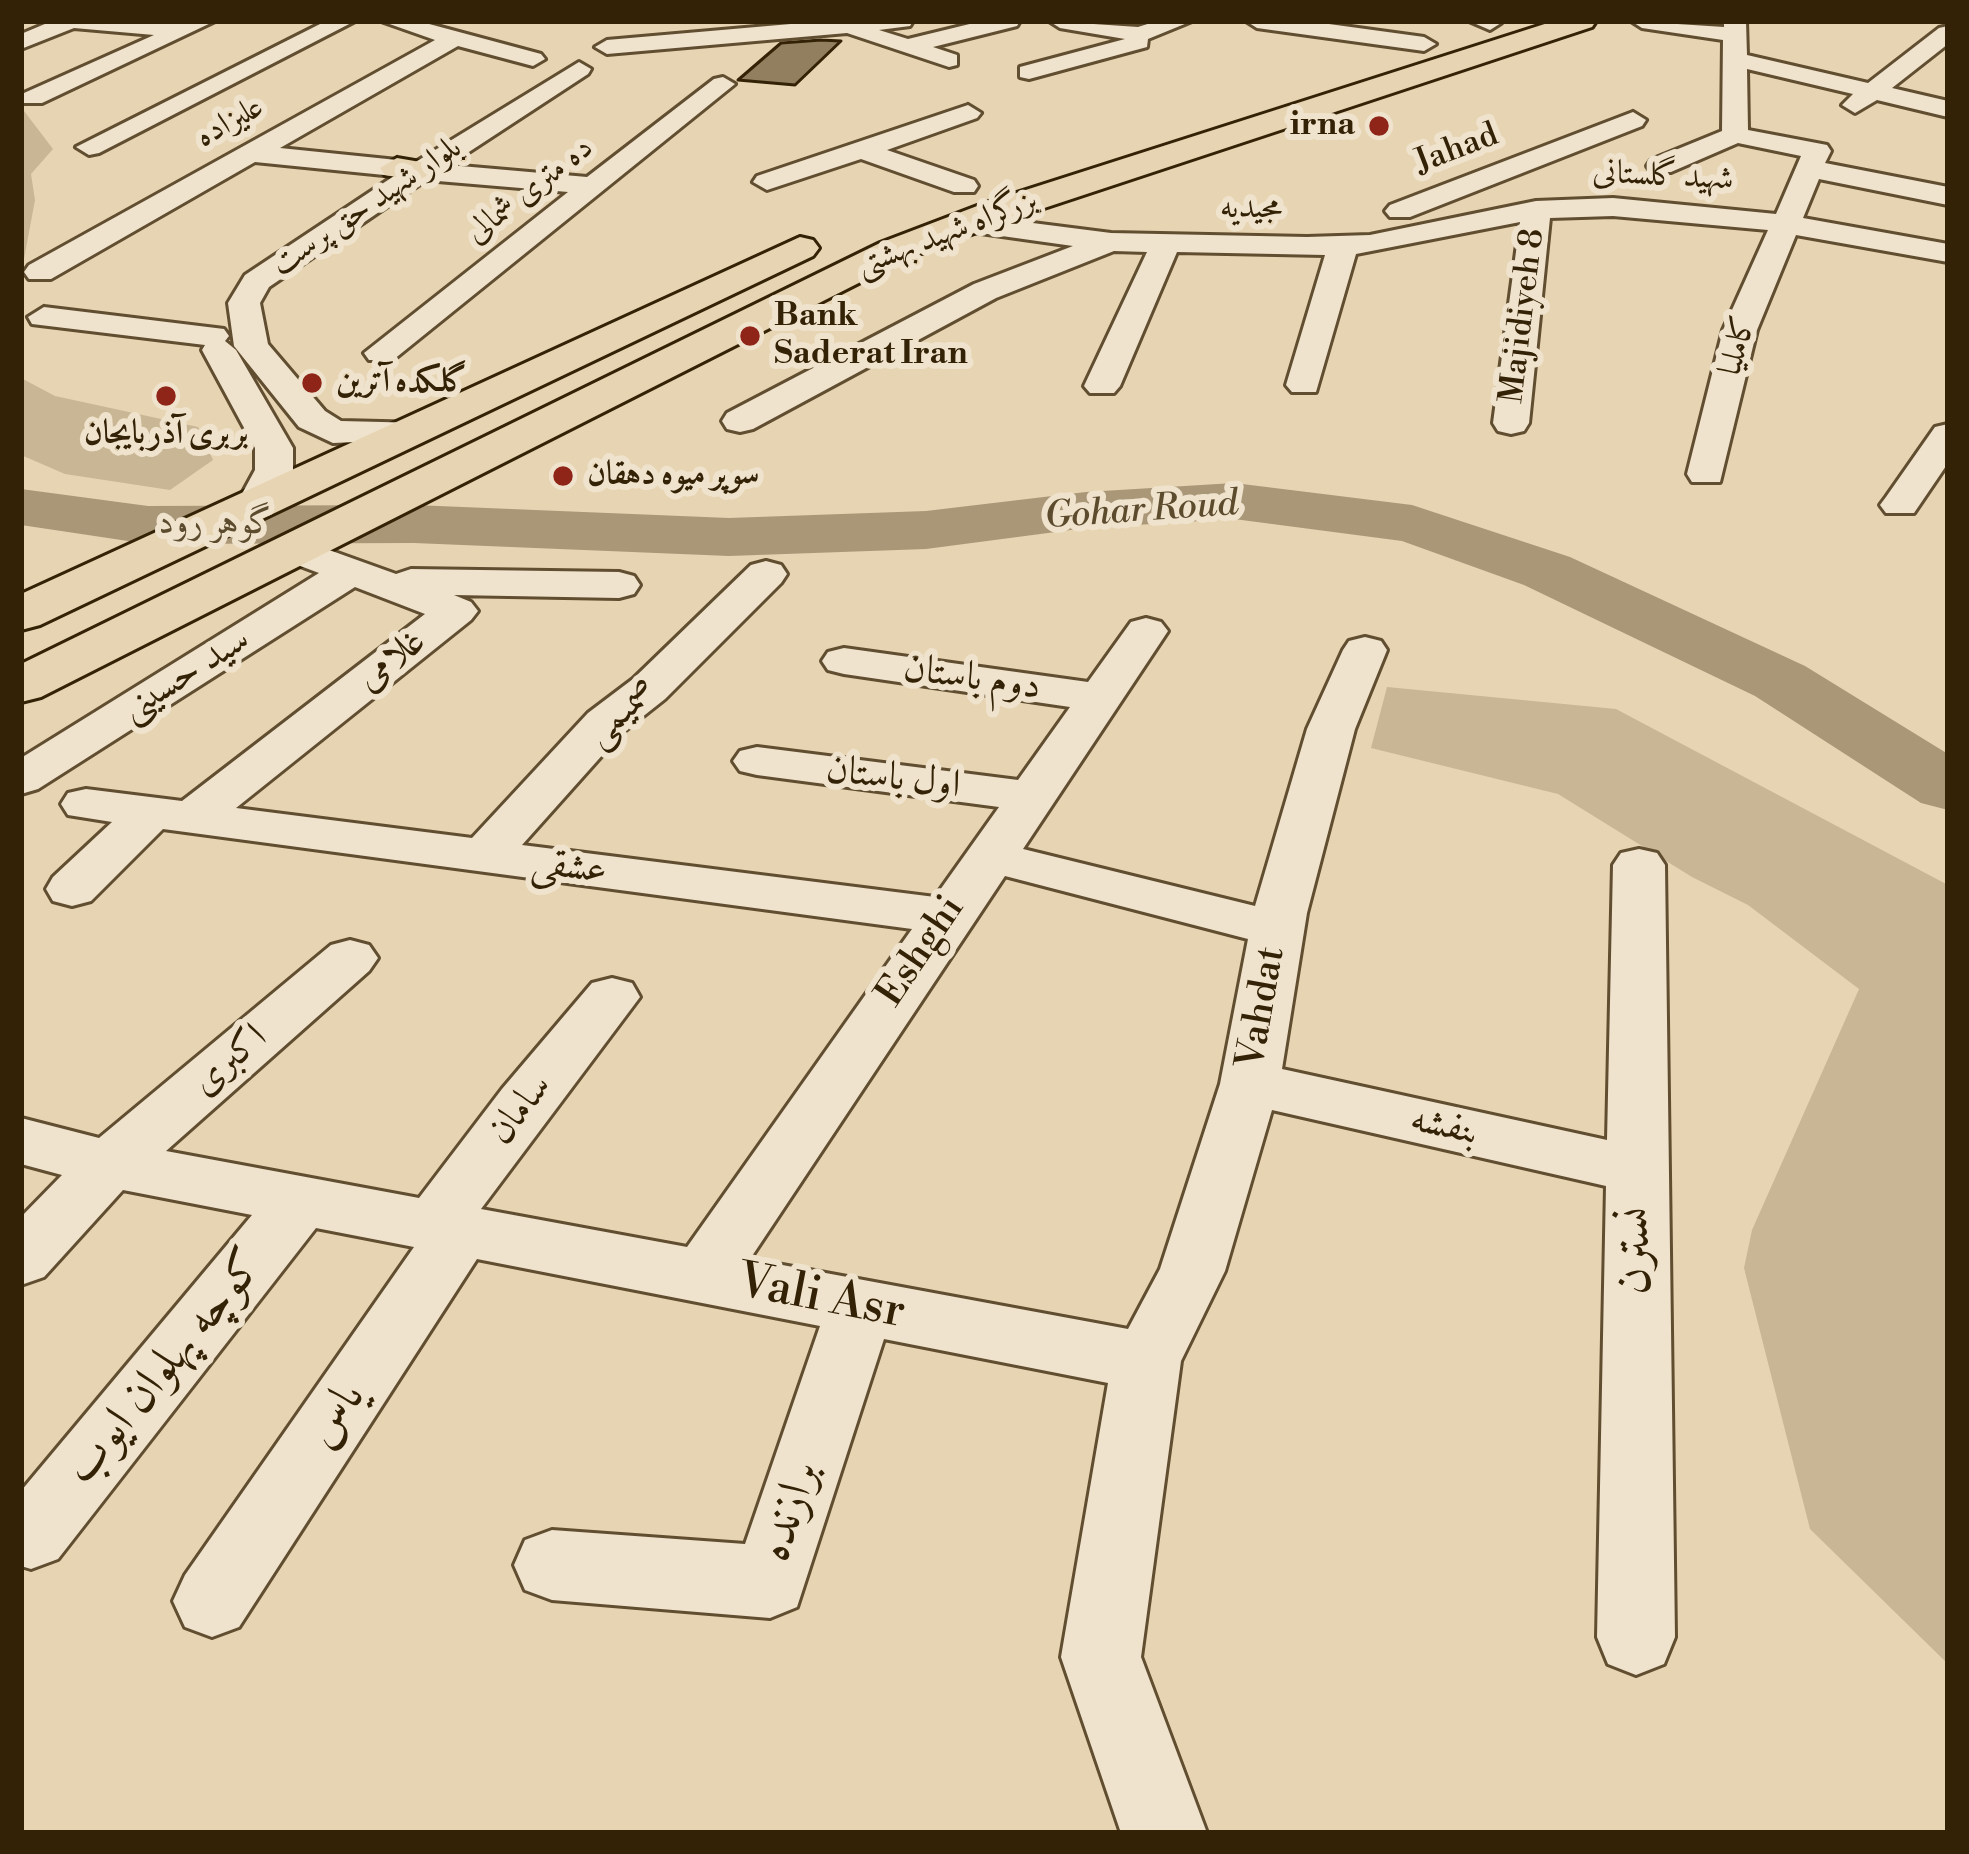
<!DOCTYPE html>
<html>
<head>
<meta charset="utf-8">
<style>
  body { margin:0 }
  #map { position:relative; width:1969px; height:1854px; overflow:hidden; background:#e7d4b2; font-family:"Libre Bodoni",serif }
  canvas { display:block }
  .frame { position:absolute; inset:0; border:24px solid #342206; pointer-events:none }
</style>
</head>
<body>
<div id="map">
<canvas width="1969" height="1854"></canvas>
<div class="frame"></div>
</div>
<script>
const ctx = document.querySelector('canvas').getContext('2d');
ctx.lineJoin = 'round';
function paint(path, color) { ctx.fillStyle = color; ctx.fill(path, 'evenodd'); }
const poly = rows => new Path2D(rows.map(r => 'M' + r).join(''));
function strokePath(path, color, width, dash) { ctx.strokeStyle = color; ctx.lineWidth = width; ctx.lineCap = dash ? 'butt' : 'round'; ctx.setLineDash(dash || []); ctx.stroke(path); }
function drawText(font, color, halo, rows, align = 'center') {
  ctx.font = font + ' "Libre Bodoni",Amiri,serif'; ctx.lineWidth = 12; ctx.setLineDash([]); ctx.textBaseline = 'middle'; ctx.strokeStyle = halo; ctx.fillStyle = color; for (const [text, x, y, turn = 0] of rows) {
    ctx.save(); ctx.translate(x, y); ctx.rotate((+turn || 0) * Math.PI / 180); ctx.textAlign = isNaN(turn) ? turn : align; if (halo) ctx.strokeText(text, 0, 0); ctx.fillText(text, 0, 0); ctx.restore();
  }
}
const green = poly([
  [21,107,53,149,31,174,35,200,21,275],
  [21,378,55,396,198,427,213,460,170,490,65,474,21,455],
  [1387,687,1616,709,1948,885,1948,1664,1810,1529,1744,1268,1752,1230,1859,989,1748,905,1692,877,1558,794,1371,748]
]);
const river = poly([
  [1234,483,1412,505,1570,557,1805,666,1948,754,1948,810,1921,803,1755,696,1524,585,1402,541,1234,519,1086,528,926,549,729,556,414,543,148,544,21,525,21,489,148,506,414,505,729,518,926,511,1086,492,1234,483]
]);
const building = poly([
  [821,40,841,41,795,85,738,80,781,43,821,40]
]);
const minor = poly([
  [52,21,178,24,215,21,42,103,24,103,24,93,154,35,74,28,21,49,21,34,52,21],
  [326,21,355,21,99,153,89,155,76,147,326,21],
  [381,21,418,21,541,54,545,59,533,66,458,46,280,148,397,160,409,166,579,62,591,69,588,74,449,165,587,177,714,79,723,77,735,84,393,360,369,360,364,353,568,192,426,180,269,287,260,303,268,344,325,411,341,421,422,423,427,431,422,439,333,443,299,427,234,346,228,303,245,275,394,176,255,162,51,279,29,279,24,272,29,265,435,40,381,21],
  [825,21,913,21,910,26,879,30,908,39,982,21,1020,21,1017,26,933,47,957,55,957,65,949,67,847,33,607,54,595,47,607,40,825,21],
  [1049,21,1138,27,1157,21,1192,21,1148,39,1147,47,1029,79,1020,77,1020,67,1125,39,1060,28,1049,21],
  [1246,21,1307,21,1424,37,1436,44,1424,51,1257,28,1246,21],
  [1469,21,1500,21,1501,23,1490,30,1469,21],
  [1631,21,1724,27,1724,21,1746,21,1747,55,1868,83,1939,28,1948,26,1948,44,1892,88,1948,101,1948,117,1877,100,1855,113,1842,105,1853,94,1747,69,1748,130,1827,145,1831,151,1825,163,1948,187,1948,205,1819,179,1803,218,1948,244,1948,262,1796,235,1757,330,1720,482,1692,482,1687,474,1723,330,1768,230,1613,216,1550,218,1529,423,1524,431,1511,434,1498,431,1493,423,1520,222,1356,254,1316,392,1292,392,1286,385,1325,255,1177,252,1120,386,1114,393,1090,393,1084,386,1147,252,1114,251,996,298,753,429,740,432,727,429,722,421,727,413,974,284,1073,246,952,229,947,223,952,217,962,214,1111,233,1307,237,1370,235,1536,201,1613,198,1776,214,1801,156,1738,143,1671,172,1651,172,1647,166,1651,160,1722,131,1723,40,1642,28,1631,21],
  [968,105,981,113,977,118,887,150,974,180,978,186,974,192,954,192,861,159,767,190,753,182,757,176,968,105],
  [1633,112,1646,120,1642,126,1410,217,1390,217,1385,211,1390,205,1633,112],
  [44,307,224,329,229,336,225,341,236,350,293,448,293,470,271,511,257,515,243,511,237,503,255,470,255,448,202,350,205,345,32,324,28,317,44,307],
  [1948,424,1948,463,1914,513,1886,513,1880,505,1886,497,1935,427,1948,424],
  [293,537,396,574,411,569,619,572,634,576,640,585,634,594,619,598,454,595,471,602,478,611,471,620,236,808,472,838,588,713,633,679,751,565,766,561,781,565,787,574,781,583,665,699,622,733,522,845,935,897,999,807,757,775,740,771,733,761,740,751,757,747,1018,780,1070,707,844,674,828,670,822,661,828,652,844,648,1088,682,1131,622,1146,618,1161,622,1168,631,1023,849,1255,906,1307,729,1343,650,1349,641,1365,637,1381,641,1387,650,1355,729,1307,913,1282,1069,1607,1140,1613,865,1621,853,1639,849,1657,853,1665,865,1675,1637,1664,1664,1636,1675,1608,1664,1597,1637,1606,1186,1272,1110,1225,1271,1181,1361,1141,1657,1207,1833,1121,1833,1061,1657,1108,1383,884,1339,797,1607,770,1618,552,1600,525,1590,514,1565,525,1540,552,1530,745,1544,820,1326,477,1259,239,1627,212,1637,185,1627,173,1601,185,1575,414,1247,316,1228,58,1559,31,1569,21,1566,21,1491,252,1215,123,1190,44,1277,21,1285,21,1217,62,1175,21,1164,21,1118,99,1138,331,945,350,940,369,945,378,958,369,971,166,1151,419,1198,502,1089,592,983,612,978,632,983,640,997,481,1209,687,1247,912,929,163,829,91,901,72,906,53,901,46,889,53,877,112,822,68,815,61,804,68,793,86,789,182,801,425,614,355,587,38,789,21,794,21,758,319,573,279,558,273,549,279,540,293,537],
  [1005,876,1248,939,1220,1084,1160,1269,1128,1329,750,1259,1005,876]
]);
const major = poly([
  [397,158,432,164,437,171,432,178,420,181,385,175,380,168,397,158]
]);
const highway = poly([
  [1554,21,1596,21,1592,27,1011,219,906,259,41,697,21,702,21,664,880,243,985,203,1554,21],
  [800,237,813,240,819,248,813,256,40,625,21,630,21,594,800,237]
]);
const markers = [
  [1379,126,12,"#8f2418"],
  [750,336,12,"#8f2418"],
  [312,383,12,"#8f2418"],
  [166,396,12,"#8f2418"],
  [563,476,12,"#8f2418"]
];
const farStreetnames = [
  ["علیزاده",230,123,-29],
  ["Jahad",1457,150,-21],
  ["شهید گلستانی",1663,177,3],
  ["ده متری شمالی",530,191,-38],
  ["بلوار شهید حق پرست",367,207,-34],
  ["مجیدیه",1251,209],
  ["بزرگراه شهید بهشتی",947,234,-21],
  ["Majidiyeh 8",1524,316,-83],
  ["کاملیا",1739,346,-74]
];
const farPoinames = [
  ["irna",1355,126,"right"],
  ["Bank",774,317],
  ["Saderat Iran",774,355],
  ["گلکده آترین",336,383],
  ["بربری آذربایجان",166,435,"center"],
  ["سوپر میوه دهقان",587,476]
];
const farWaternames = [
  ["Gohar Roud",1141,512,-4],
  ["گوهر رود",217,524]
];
const streetNames = [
  ["غلامی",392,661,-38],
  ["سید حسینی",186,675,-32],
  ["دوم باستان",972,679,8],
  ["صمیمی",622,713,-43],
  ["اول باستان",893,779,7],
  ["عشقی",569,868,7],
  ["Eshghi",922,952,-56],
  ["Vahdat",1263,1008,-80],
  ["اکبری",230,1061,-41],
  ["سامان",521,1110,-52],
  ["بنفشه",1444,1127,12]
];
const nearStreetnames = [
  ["نسترن",1637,1251,-90],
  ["Vali Asr",821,1299,11],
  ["کوچه پهلوان ایوب",166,1368,-51],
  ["یاس",337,1416,-56],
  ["برازنده",791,1512,-71]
];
paint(green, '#c9b695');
paint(river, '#aa9778');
paint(building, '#917f5f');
strokePath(building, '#342206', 3);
strokePath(minor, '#614e31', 6);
strokePath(major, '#342206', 6);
strokePath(highway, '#342206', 6);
paint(minor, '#efe3cd');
paint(major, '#e7d4b2');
paint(highway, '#e7d4b2');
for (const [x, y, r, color] of markers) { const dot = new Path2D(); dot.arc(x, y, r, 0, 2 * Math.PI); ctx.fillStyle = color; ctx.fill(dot); strokePath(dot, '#efe3cd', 4.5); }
drawText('33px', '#342206', '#efe3cd', farStreetnames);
drawText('bold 33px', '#342206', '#efe3cd', farPoinames, 'left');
drawText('italic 36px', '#5d4b2e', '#efe3cd', farWaternames);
drawText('39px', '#342206', '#efe3cd', streetNames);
drawText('48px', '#342206', '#efe3cd', nearStreetnames);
</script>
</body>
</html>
